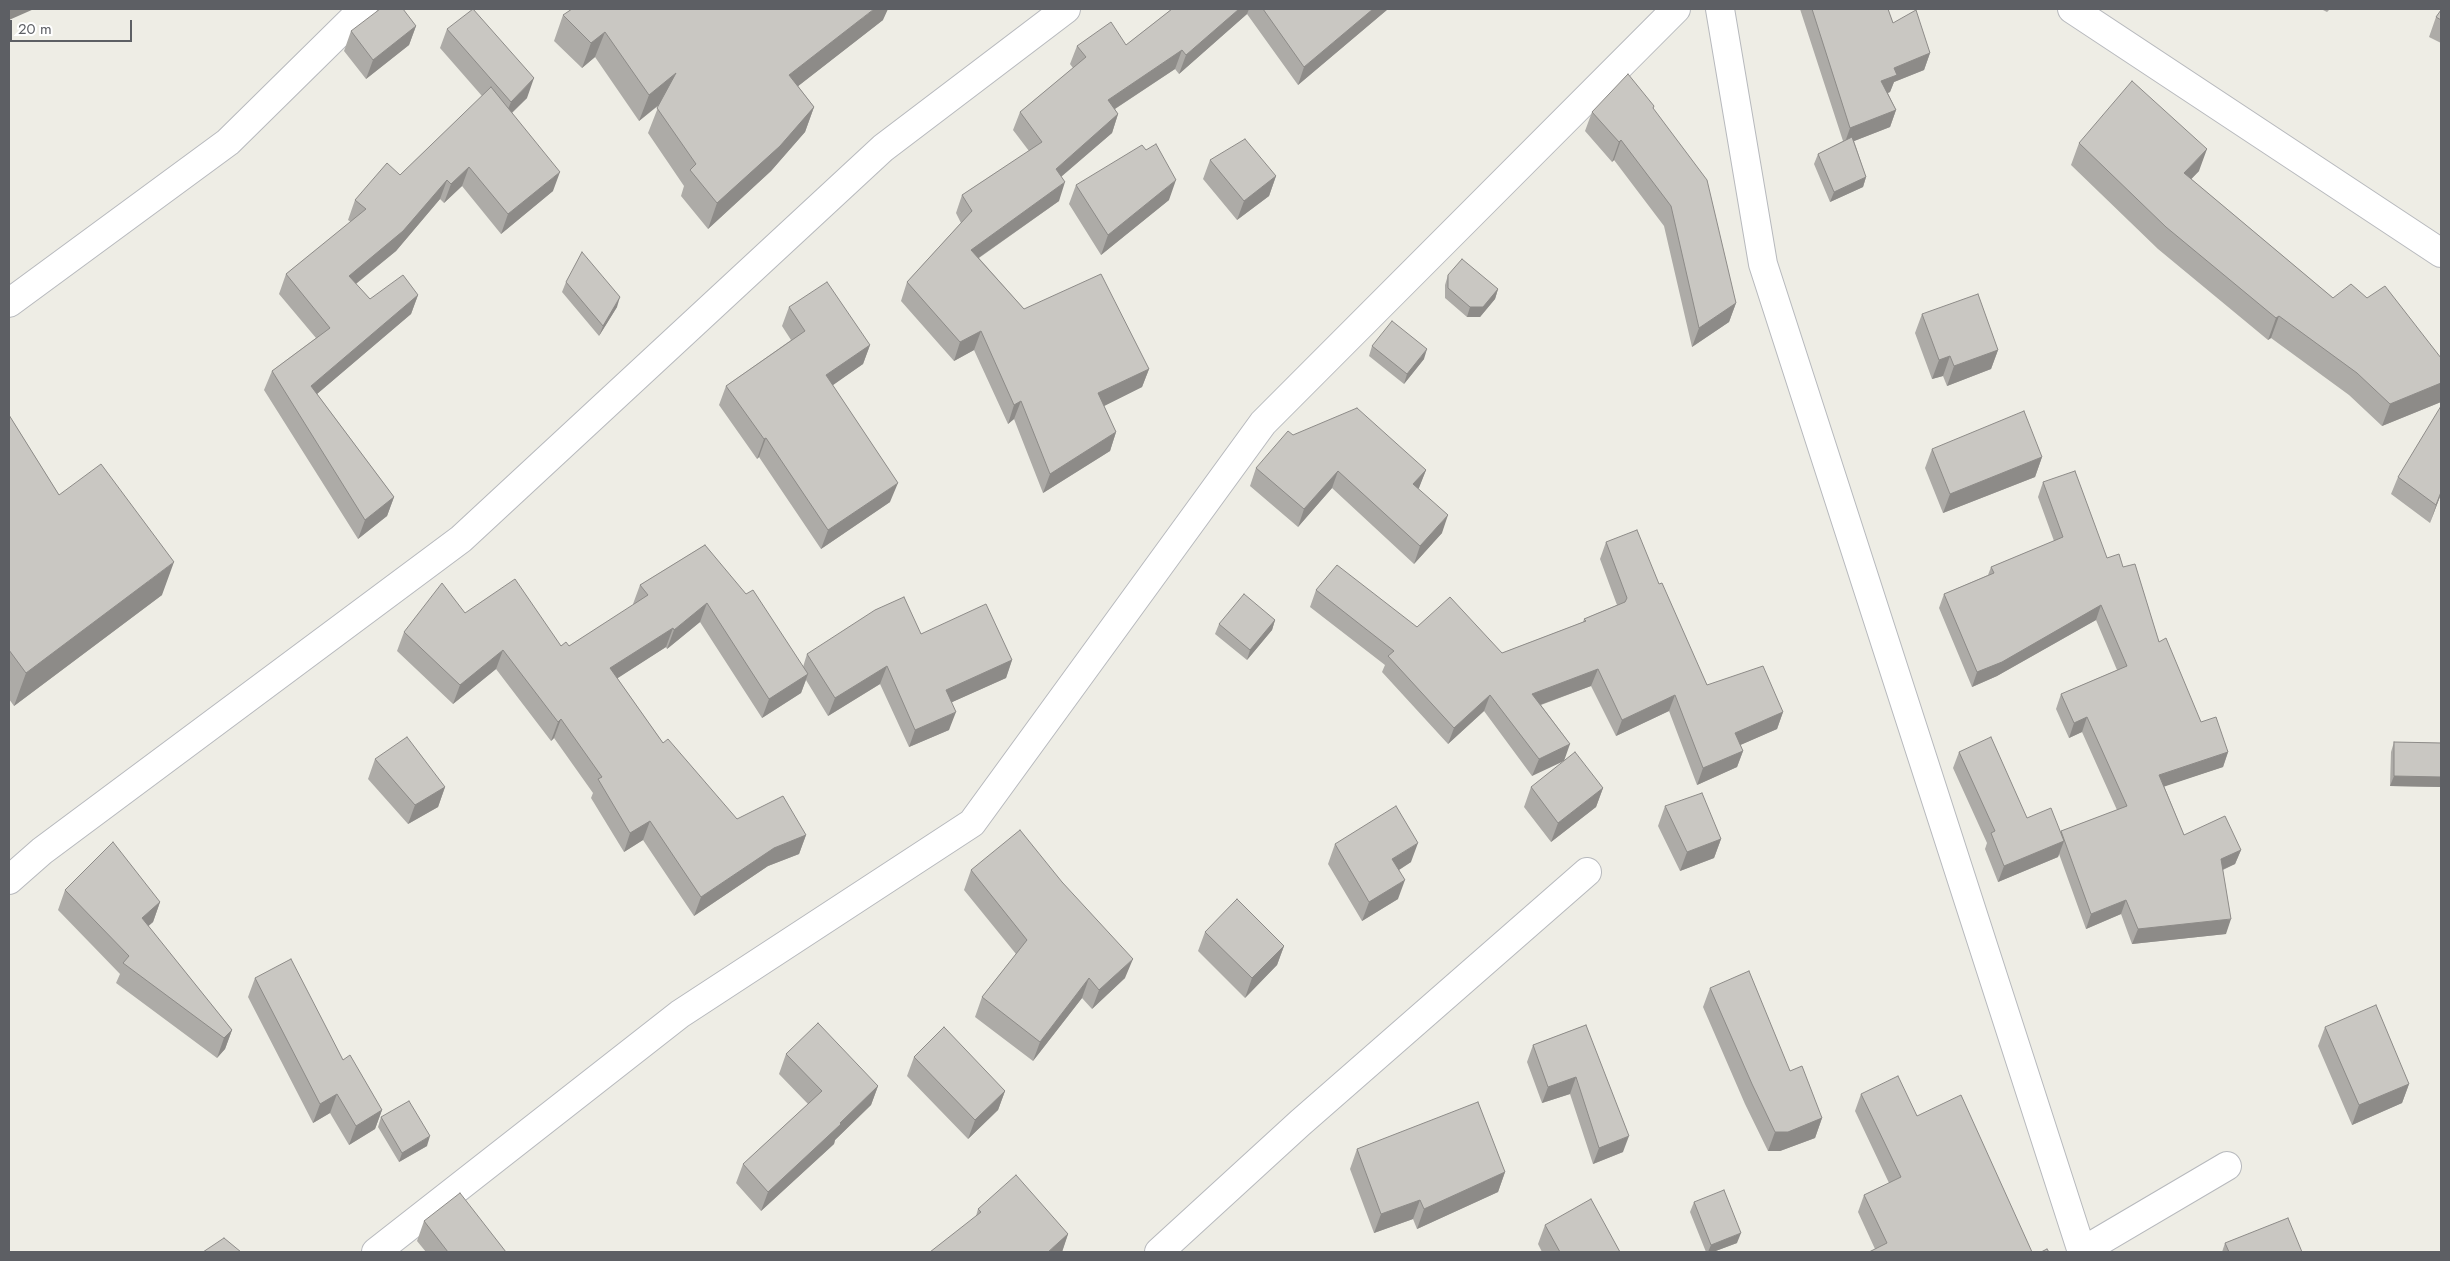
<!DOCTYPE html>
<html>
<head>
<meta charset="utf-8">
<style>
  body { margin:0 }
  #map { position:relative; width:2450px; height:1261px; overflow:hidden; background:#eeede5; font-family:Jost,sans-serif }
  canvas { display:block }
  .frame { position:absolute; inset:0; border:10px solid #5d5f64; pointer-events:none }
  .scale { position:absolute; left:10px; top:20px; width:122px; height:22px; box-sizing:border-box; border:2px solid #5d5f64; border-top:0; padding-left:6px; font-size:15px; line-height:18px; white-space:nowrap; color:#5d5f64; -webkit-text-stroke:4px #fff; paint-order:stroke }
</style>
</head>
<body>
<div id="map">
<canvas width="2450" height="1261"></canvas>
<div class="frame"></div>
<div class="scale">20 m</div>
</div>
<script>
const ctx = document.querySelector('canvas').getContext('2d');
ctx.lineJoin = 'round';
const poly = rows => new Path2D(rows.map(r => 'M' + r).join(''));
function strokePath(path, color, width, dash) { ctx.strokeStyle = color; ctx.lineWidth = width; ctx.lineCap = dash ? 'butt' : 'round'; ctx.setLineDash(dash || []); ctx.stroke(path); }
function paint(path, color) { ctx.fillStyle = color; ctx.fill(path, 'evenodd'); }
const street = poly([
  [1720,9,1763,264,2082,1252],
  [2072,9,2441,253],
  [9,303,228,142,363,9],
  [9,880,42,851,461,539,883,148,1066,9],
  [376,1252,680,1014,972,823,1263,423,1676,9],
  [1159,1252,1300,1123,1587,872],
  [2081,1252,2227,1166]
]);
const wall = poly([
  [1172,9,1388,9,1298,85,1247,14,1179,74,1175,69,1115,109,1118,114,1112,133,1061,177,1059,201,979,258,1024,309,1149,369,1142,387,1104,406,1116,432,1110,451,1043,493,1014,419,1008,424,974,350,954,361,901,301,907,282,961,223,956,213,962,195,1029,151,1013,130,1020,112,1073,68,1070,64,1077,46,1126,45],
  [1800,9,1888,9,1893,23,1930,53,1924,70,1894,82,1890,92,1888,93,1896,110,1890,127,1854,141,1866,177,1863,187,1830,202,1814,164,1818,154,1843,141],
  [2321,9,2330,9,2327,12],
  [2441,10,2441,43,2429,37,2436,17],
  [563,15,883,20,798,86,814,107,805,132,771,171,708,229,681,196,684,186,648,133,659,105,639,121,595,57,582,68,554,41],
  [416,26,409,45,366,79,344,51,351,31],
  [447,29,527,98,512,113,553,191,501,234,462,186,444,203,440,199,396,251,356,284,370,299,418,295,411,314,317,394,394,497,387,516,358,539,264,390,272,371,316,338,279,294,286,274,351,222,348,220,355,200,400,175,482,96,440,48],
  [1654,106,1653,109,1736,303,1729,322,1692,347,1664,226,1614,160,1612,162,1585,131,1592,112],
  [2079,143,2199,171,2191,179,2333,298,2441,358,2441,402,2382,426,2349,395,2271,338,2268,340,2158,249,2071,165],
  [1146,150,1169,200,1101,255,1069,204,1076,185],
  [1210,160,1276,176,1269,196,1237,220,1203,179],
  [1448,275,1498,289,1495,299,1480,317,1467,317,1445,298,1445,285],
  [566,282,617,307,599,336,562,292],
  [789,307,870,345,863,364,832,385,890,502,821,549,759,457,757,459,719,405,726,386,791,340,782,326],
  [1922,314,1998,350,1991,369,1947,386,1943,376,1932,379,1915,333],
  [1372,346,1424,359,1404,384,1369,356],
  [9,415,59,495,162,595,14,706,9,699],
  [1293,435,1426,470,1418,489,1442,533,1414,564,1332,488,1298,527,1250,486,1256,468],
  [1932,449,2042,457,2035,477,1943,513,1925,468],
  [2398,477,2441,494,2430,523,2391,494],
  [2043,482,2107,558,2123,567,2159,642,2201,722,2228,752,2223,767,2164,786,2184,835,2241,850,2235,864,2223,870,2226,934,2132,944,2121,914,2086,929,2059,854,2058,857,1998,882,1985,849,1987,843,1953,768,1959,752,2027,818,2061,833,2061,831,2117,810,2082,732,2069,738,2056,709,2061,694,2117,670,2096,620,1997,676,1972,687,1939,608,1944,594,1988,575,1991,567,2054,541,2038,497],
  [1606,542,1659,584,1707,685,1783,712,1777,729,1740,745,1743,751,1737,767,1697,785,1669,711,1616,736,1591,686,1541,705,1570,744,1532,776,1484,711,1448,744,1382,672,1385,665,1310,607,1316,590,1417,627,1502,653,1583,622,1584,619,1617,605,1600,559],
  [705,545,803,667,807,654,921,634,1012,660,1006,678,952,702,949,730,909,747,880,684,828,716,806,680,801,693,762,718,700,622,667,649,666,647,617,678,663,743,737,819,806,835,799,854,768,866,694,916,643,840,624,852,591,798,593,793,554,738,551,741,496,669,453,704,397,651,404,632,569,646,634,605,633,604,640,585],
  [1275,620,1272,630,1247,660,1215,634,1219,624],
  [2394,742,2441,743,2441,787,2390,786,2391,752],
  [375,759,445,787,438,807,408,824,368,779],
  [1531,787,1603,788,1596,807,1551,842,1524,807],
  [1665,806,1721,839,1714,858,1680,871,1658,826],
  [1335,844,1411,862,1399,870,1398,899,1362,921,1328,864],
  [971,870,1125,978,1092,1009,1082,998,1033,1061,975,1017,982,997,1016,954,964,890],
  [65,890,160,902,153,922,148,926,232,1030,225,1049,217,1058,116,983,120,974,58,910],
  [1205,932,1284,946,1277,965,1245,998,1198,951],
  [255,978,343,1060,382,1110,375,1129,349,1145,330,1113,313,1123,248,997],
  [1710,988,1822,1118,1815,1138,1780,1151,1768,1151,1745,1104,1703,1007],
  [1586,1025,1623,1152,1593,1164,1570,1094,1542,1103,1527,1062,1533,1045],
  [2325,1027,2409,1084,2402,1103,2352,1125,2318,1046],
  [786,1054,878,1086,871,1105,835,1140,834,1144,761,1211,736,1183,743,1164,808,1104,779,1074],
  [914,1057,1005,1091,998,1110,968,1139,907,1076],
  [1861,1094,1917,1116,2032,1252,1875,1249,1858,1212,1864,1195,1889,1183,1855,1111],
  [381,1117,427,1146,399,1162,378,1127],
  [1357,1149,1505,1172,1498,1192,1417,1229,1413,1219,1374,1233,1350,1169],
  [1694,1202,1737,1243,1713,1252,1706,1252,1690,1212],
  [978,1209,1068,1234,1062,1252,976,1216],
  [424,1221,506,1252,426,1252,417,1241],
  [1545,1225,1620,1252,1542,1252,1538,1244],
  [2225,1243,2302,1252,2222,1252]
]);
const shadedWall = poly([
  [9,9,34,9,9,20],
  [874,9,888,9,883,20,779,101,789,75],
  [1239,9,1249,9,1247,14,1179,74,1186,55],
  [1373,9,1388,9,1298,85,1304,67],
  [416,26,409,45,366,79,373,60],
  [605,32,595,57,582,68,591,43],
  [1182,50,1175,69,1101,118,1108,100],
  [1930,53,1924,70,1894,82,1890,92,1875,98,1881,81,1894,68],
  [676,73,667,98,639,121,649,95],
  [534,78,527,98,503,121,511,102],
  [814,107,805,132,771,171,708,229,717,203],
  [1896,110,1890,127,1844,145,1850,128],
  [1118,114,1112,133,1049,187,1056,169],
  [1621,140,1614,160,1612,162,1619,142],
  [2207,149,2199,171,2176,195,2184,173],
  [469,167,462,186,444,203,451,184],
  [560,172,553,191,501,234,508,214],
  [1276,176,1269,196,1237,220,1244,201],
  [1866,177,1863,187,1830,202,1834,192],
  [447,180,440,199,396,251,342,295,349,276],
  [1176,180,1169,200,1101,255,1108,235],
  [1065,182,1059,201,964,268,971,250],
  [1498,289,1495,299,1480,317,1467,317,1470,307],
  [418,295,411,314,304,405,311,386],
  [620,297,617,307,599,336,603,326],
  [1736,303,1729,322,1692,347,1699,328],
  [2279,316,2271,338,2268,340,2276,318],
  [981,331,974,350,954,361,960,342],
  [870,345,863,364,819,395,826,375],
  [1427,349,1424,359,1404,384,1407,374],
  [1998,350,1991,369,1947,386,1954,366],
  [1950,356,1943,376,1932,379,1939,360],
  [1149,369,1142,387,1092,412,1098,393],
  [2441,383,2441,402,2382,426,2390,404],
  [1021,401,1014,419,1008,424,1014,405],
  [1116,432,1110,451,1043,493,1050,474],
  [766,438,759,457,757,459,764,439],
  [2042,457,2035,477,1943,513,1950,494],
  [1426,470,1419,488,1407,502,1413,484],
  [1338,471,1332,488,1298,527,1304,509],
  [898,483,890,502,821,549,828,530],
  [2441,492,2441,494,2430,523,2436,505],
  [394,497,387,516,358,539,365,520],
  [1448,515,1442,533,1414,564,1420,546],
  [174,562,162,595,14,706,26,673],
  [707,603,700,622,667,649,674,630],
  [2101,605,2096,620,1997,676,1972,687,1977,672],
  [1275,620,1272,630,1247,660,1250,650],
  [673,628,666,647,604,687,610,668],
  [503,650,496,669,453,704,460,685],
  [1012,660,1006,678,939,708,946,690],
  [887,666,880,684,828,716,835,698],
  [1598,669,1591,686,1526,710,1532,694],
  [808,674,801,693,762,718,769,699],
  [1490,695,1484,711,1448,744,1454,728],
  [1675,695,1669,711,1616,736,1622,720],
  [956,712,949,730,909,747,915,730],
  [1783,712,1777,729,1729,750,1735,733],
  [2087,717,2082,732,2069,738,2074,723],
  [561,719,554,738,551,741,558,722],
  [1570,744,1564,761,1532,776,1539,759],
  [1743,751,1737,767,1697,785,1703,768],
  [2228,752,2223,767,2154,790,2159,775],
  [2394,776,2441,777,2441,787,2390,786],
  [445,787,438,807,408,824,415,805],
  [1603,788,1596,807,1551,842,1558,823],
  [650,821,643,840,624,852,630,833],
  [806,835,799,854,768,866,694,916,701,897,774,848],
  [1721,839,1714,858,1680,871,1687,852],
  [2064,841,2058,857,1998,882,2004,866],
  [1418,843,1411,862,1385,879,1392,859],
  [2241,850,2235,864,2215,873,2221,859],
  [1405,880,1398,899,1362,921,1369,902],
  [2126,900,2121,914,2086,929,2091,914],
  [160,902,153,922,135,938,142,918],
  [2231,919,2226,934,2132,944,2138,929],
  [1284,946,1277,965,1245,998,1252,978],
  [1133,959,1125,978,1092,1009,1099,990],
  [1089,978,1082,998,1033,1061,1040,1042],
  [232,1030,225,1049,217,1058,224,1038],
  [1576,1077,1570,1094,1542,1103,1548,1087],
  [2409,1084,2402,1103,2352,1125,2359,1105],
  [878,1086,871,1105,835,1140,834,1144,761,1211,768,1192],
  [1005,1091,998,1110,968,1139,975,1120],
  [337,1094,330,1113,313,1123,320,1104],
  [382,1110,375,1129,349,1145,356,1126],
  [1822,1118,1815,1138,1780,1151,1768,1151,1775,1132],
  [430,1136,427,1146,399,1162,402,1153],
  [1629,1136,1623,1152,1593,1164,1599,1148],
  [1505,1172,1498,1192,1417,1229,1424,1209],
  [1420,1200,1413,1219,1374,1233,1381,1214],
  [1741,1233,1737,1243,1713,1252,1708,1252,1711,1245],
  [1068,1234,1062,1252,1048,1252]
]);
const building = poly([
  [380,9,403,9,416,26,373,60,351,31,380,9],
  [473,9,534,78,511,102,447,29,473,9],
  [572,9,874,9,789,75,814,107,780,146,717,203,690,170,696,164,657,108,676,73,649,95,605,32,591,43,563,15,572,9],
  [1172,9,1239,9,1186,55,1182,50,1108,100,1118,114,1056,169,1065,182,971,250,1024,309,1101,274,1149,369,1098,393,1116,432,1050,474,1021,401,1014,405,981,331,960,342,907,282,972,211,962,195,1042,142,1020,112,1086,57,1077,46,1111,22,1126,45,1172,9],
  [1263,9,1373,9,1304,67,1263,9],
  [1812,9,1888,9,1893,23,1916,10,1930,53,1894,68,1897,75,1881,81,1896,110,1850,128,1812,9],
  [2441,10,2441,20,2436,17,2441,10],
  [1628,74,1654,106,1653,108,1707,180,1736,303,1699,328,1671,206,1621,140,1619,142,1592,112,1628,74],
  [2132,81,2207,149,2184,173,2333,298,2351,284,2367,298,2385,286,2441,358,2441,383,2390,404,2357,373,2279,316,2276,318,2166,227,2079,143,2132,81],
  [491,87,560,172,508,214,469,167,451,184,447,180,403,231,349,276,370,299,403,275,418,295,311,386,394,497,365,520,272,371,330,328,286,274,366,209,355,200,387,163,400,175,491,87],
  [1852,137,1866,177,1834,192,1818,154,1852,137],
  [1245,139,1276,176,1244,201,1210,160,1245,139],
  [1156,144,1176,180,1108,235,1076,185,1142,145,1146,150,1156,144],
  [582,252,620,297,603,326,566,282,582,252],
  [1462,259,1498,289,1483,307,1470,307,1448,288,1448,275,1462,259],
  [827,282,870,345,826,375,898,483,828,530,766,438,764,439,726,386,805,331,789,307,827,282],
  [1978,294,1998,350,1954,366,1950,356,1939,360,1922,314,1978,294],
  [1392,321,1427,349,1407,374,1372,346,1392,321],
  [2441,406,2441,492,2436,505,2398,477,2441,406],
  [1357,408,1426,470,1413,484,1448,515,1420,546,1338,471,1304,509,1256,468,1288,431,1293,435,1357,408],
  [2024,411,2042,457,1950,494,1932,449,2024,411],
  [9,415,59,495,101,464,174,562,26,673,9,650,9,415],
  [2075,471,2107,558,2119,554,2123,567,2135,564,2159,642,2166,638,2201,722,2216,717,2228,752,2159,775,2184,835,2225,816,2241,850,2221,859,2231,919,2138,929,2126,900,2091,914,2061,831,2127,806,2087,717,2074,723,2061,694,2127,666,2101,605,2002,662,1977,672,1944,594,1994,573,1991,567,2063,537,2043,482,2075,471],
  [1637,530,1659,584,1662,583,1707,685,1763,666,1783,712,1735,733,1743,751,1703,768,1675,695,1622,720,1598,669,1532,694,1570,744,1539,759,1490,695,1454,728,1388,656,1394,651,1316,590,1337,565,1417,627,1450,597,1502,653,1586,621,1584,619,1625,602,1627,598,1606,542,1637,530],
  [705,545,746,594,753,590,808,674,769,699,707,603,674,630,673,628,610,668,663,743,668,739,737,819,783,796,806,835,774,848,701,897,650,821,630,833,598,779,602,777,561,719,558,722,503,650,460,685,404,632,442,583,465,613,515,579,561,646,566,642,569,646,648,595,640,585,705,545],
  [1244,594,1275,620,1250,650,1219,624,1244,594],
  [904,597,921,634,986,604,1012,660,946,690,956,712,915,730,887,666,835,698,807,654,875,610,904,597],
  [407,737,445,787,415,805,375,759,407,737],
  [1991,737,2027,818,2051,808,2064,841,2004,866,1991,833,1995,831,1959,752,1991,737],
  [2394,742,2441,743,2441,777,2394,776,2394,742],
  [1575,752,1603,788,1558,823,1531,787,1575,752],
  [1702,793,1721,839,1687,852,1665,806,1702,793],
  [1396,806,1418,843,1392,859,1405,880,1369,902,1335,844,1396,806],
  [1020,830,1062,882,1133,959,1099,990,1089,978,1040,1042,982,997,1027,940,971,870,1020,830],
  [113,842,160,902,142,918,232,1030,224,1038,123,963,129,956,65,890,113,842],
  [1237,899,1284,946,1252,978,1205,932,1237,899],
  [291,959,343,1060,350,1055,382,1110,356,1126,337,1094,320,1104,255,978,291,959],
  [1749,971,1790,1071,1802,1066,1822,1118,1788,1132,1775,1132,1752,1084,1710,988,1749,971],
  [2376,1005,2409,1084,2359,1105,2325,1027,2376,1005],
  [818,1023,878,1086,840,1123,841,1124,768,1192,743,1164,822,1091,786,1054,818,1023],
  [1586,1025,1629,1136,1599,1148,1576,1077,1548,1087,1533,1045,1586,1025],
  [944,1027,1005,1091,975,1120,914,1057,944,1027],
  [1898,1076,1917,1116,1961,1095,2032,1252,1869,1252,1887,1243,1864,1195,1901,1177,1861,1094,1898,1076],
  [409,1101,430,1136,402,1153,381,1117,409,1101],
  [1478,1102,1505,1172,1424,1209,1420,1200,1381,1214,1357,1149,1478,1102],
  [1016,1175,1068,1234,1048,1252,930,1252,981,1212,978,1209,1016,1175],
  [1724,1190,1741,1233,1711,1245,1694,1202,1724,1190],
  [460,1193,506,1252,448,1252,424,1221,460,1193],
  [1591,1199,1620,1252,1560,1252,1545,1225,1591,1199],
  [2288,1218,2302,1252,2229,1252,2225,1243,2288,1218],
  [224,1238,241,1252,203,1252,224,1238],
  [2047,1249,2049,1252,2041,1252,2047,1249]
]);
strokePath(street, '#b7b9bd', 30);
strokePath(street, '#fff', 28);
paint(wall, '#adaba7');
paint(shadedWall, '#8d8b88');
paint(building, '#c9c7c2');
strokePath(building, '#8d8b88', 1);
</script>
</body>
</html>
